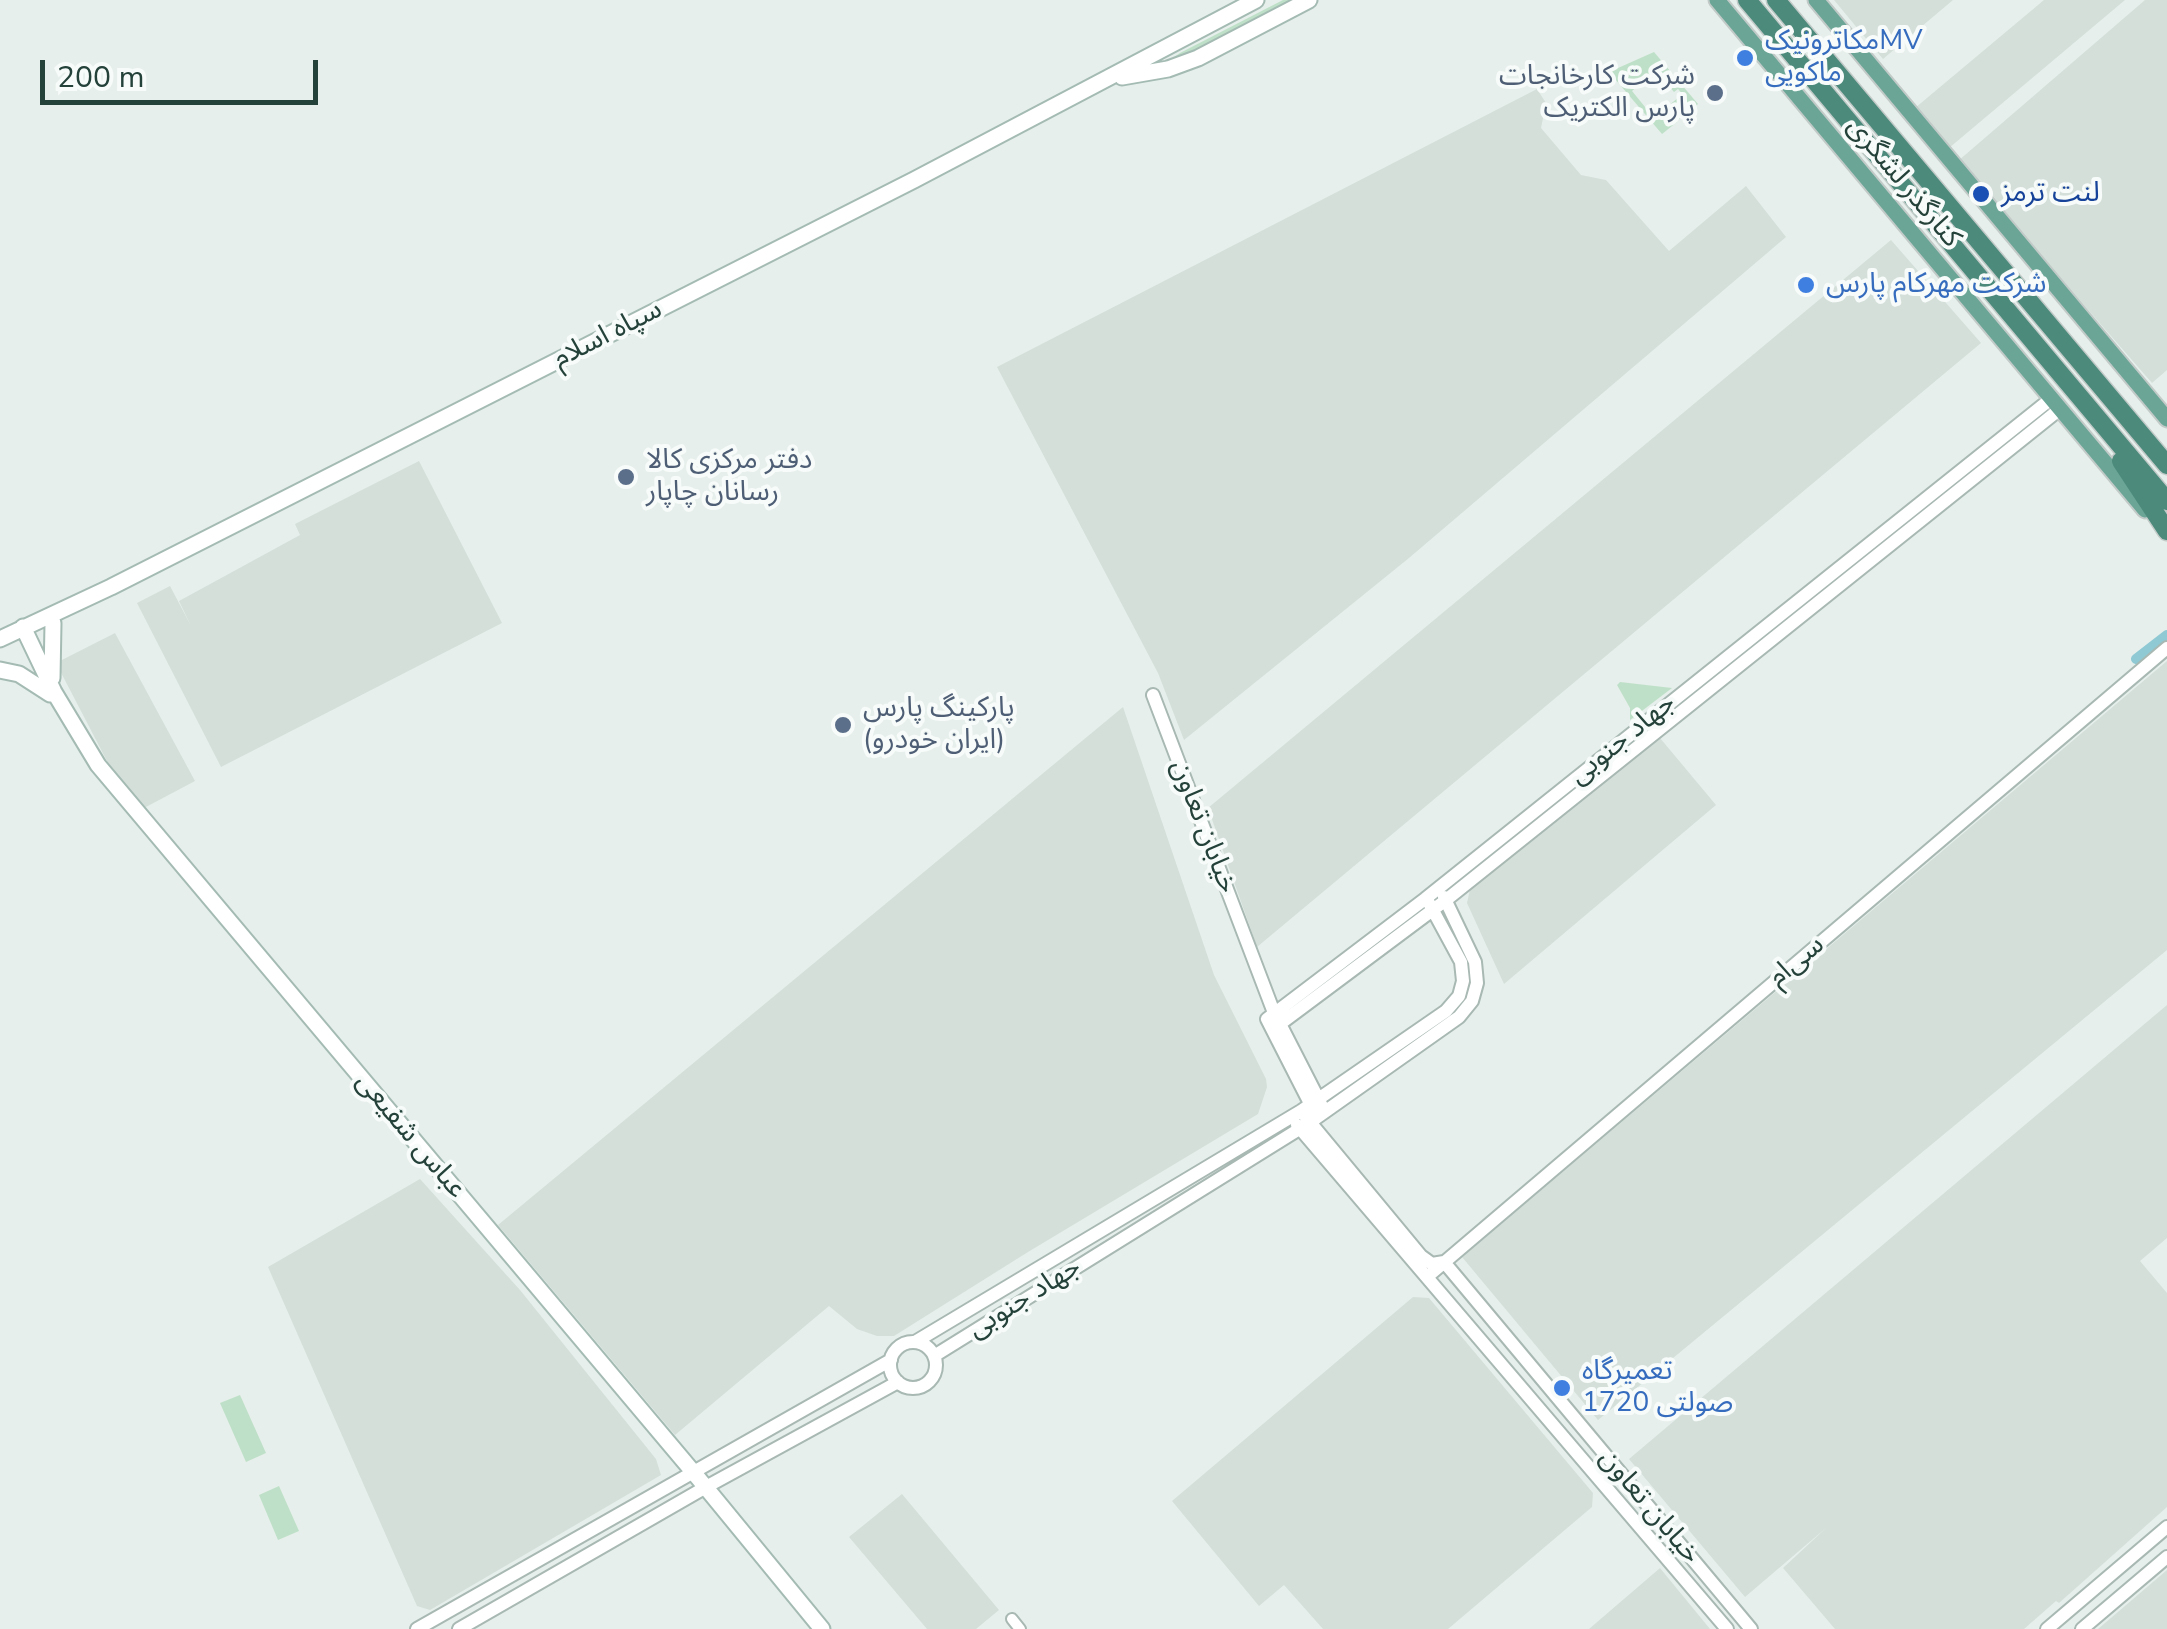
<!DOCTYPE html>
<html>
<head>
<meta charset="utf-8">
<style>
  body { margin:0 }
  #map { position:relative; width:2167px; height:1629px; overflow:hidden; background:#e6efeb; font-family:"Nunito Sans",sans-serif }
  canvas { display:block }
  .scale { position:absolute; left:40px; top:60px; width:278px; height:45px; box-sizing:border-box; border:5px solid #24423a; border-top:0; padding-left:12px; font-size:30px; line-height:35px; white-space:nowrap; color:#24423a; -webkit-text-stroke:8px #f7fbf9; paint-order:stroke }
</style>
</head>
<body>
<div id="map">
<canvas width="2167" height="1629"></canvas>
<div class="scale">200 m</div>
</div>
<script>
const ctx = document.querySelector('canvas').getContext('2d');
ctx.lineJoin = 'round';
function paint(path, color) { ctx.fillStyle = color; ctx.fill(path, 'evenodd'); }
const poly = rows => new Path2D(rows.map(r => 'M' + r).join(''));
function strokePath(path, color, width, dash) { ctx.strokeStyle = color; ctx.lineWidth = width; ctx.lineCap = dash ? 'butt' : 'round'; ctx.setLineDash(dash || []); ctx.stroke(path); }
function drawText(font, color, halo, rows, align = 'center') {
  ctx.font = font + ' "Nunito Sans","Noto Sans Arabic",sans-serif'; ctx.lineWidth = 8; ctx.setLineDash([]); ctx.textBaseline = 'middle'; ctx.strokeStyle = halo; ctx.fillStyle = color; for (const [text, x, y, turn = 0] of rows) {
    ctx.save(); ctx.translate(x, y); ctx.rotate((+turn || 0) * Math.PI / 180); ctx.textAlign = isNaN(turn) ? turn : align; if (halo) ctx.strokeText(text, 0, 0); ctx.fillText(text, 0, 0); ctx.restore();
  }
}
const built = poly([
  [1834,0,1953,0,1883,59],
  [2044,0,2125,0,1949,148,1915,108],
  [2145,0,2167,0,2167,370,2152,383,1958,161],
  [1537,89,1546,103,1541,128,1581,175,1606,180,1669,251,1746,186,1786,237,1409,558,1184,740,1158,673,997,367],
  [1891,240,1981,343,1257,947,1208,808],
  [419,461,502,623,221,767,137,603,170,586,191,626,179,601,300,535,295,524],
  [115,633,195,781,144,808,108,763,56,663],
  [2167,661,2167,950,1598,1420,1462,1257],
  [1123,707,1214,975,1266,1079,1267,1087,1258,1114,1028,1252,894,1336,877,1336,857,1329,829,1306,675,1435,498,1225],
  [1660,738,1716,805,1504,984,1467,903,1471,885],
  [2167,1005,2167,1238,2140,1261,2167,1293,2167,1507,2059,1603,2056,1601,2024,1629,1835,1629,1783,1568,1826,1528,1745,1597,1629,1459],
  [420,1179,520,1290,656,1459,661,1475,430,1610,417,1606,268,1267],
  [1413,1297,1429,1298,1593,1493,1592,1507,1448,1629,1323,1629,1284,1585,1259,1606,1172,1501],
  [902,1494,999,1610,976,1629,927,1629,849,1537],
  [1660,1568,1710,1629,1589,1629],
  [2167,1570,2167,1629,2098,1629]
]);
const green = poly([
  [1283,0,1294,0,1172,63,1171,59,1180,53],
  [1654,52,1698,104,1678,120,1667,107,1679,97,1683,101,1686,98,1678,89,1674,92,1656,71,1632,91,1654,118,1666,109,1677,122,1662,134,1609,72],
  [1620,682,1672,688,1630,720,1630,708,1617,685],
  [240,1395,266,1453,246,1462,220,1403],
  [279,1486,299,1531,278,1540,259,1495]
]);
const canal = poly([
  [2136,659,2167,635]
]);
const minor = poly([
  [1012,1619,1020,1629]
]);
const tertiary = poly([
  [1153,695,1276,1018],
  [1325,1112,1280,1024,1446,900,2060,409],
  [1305,1116,1421,1256,1432,1264,1444,1262],
  [1317,1117,1267,1019,1425,899,2052,398],
  [1297,1125,1727,1629],
  [1444,1262,1751,1629],
  [1427,1277,2167,648],
  [915,1342,1301,1111,1446,1011,1459,996,1463,981,1461,962,1429,903],
  '890 1365a23 23 0 1 1 46 0a23 23 0 1 1-46 0Z',
  [934,1356,1309,1123,1459,1017,1472,1001,1477,983,1475,962,1444,897],
  [417,1629,891,1360],
  [459,1629,706,1487,898,1382],
  [2047,1629,2167,1527],
  [2082,1629,2167,1557]
]);
const secondary = poly([
  [1122,77,1168,69,1198,58,1309,0],
  [23,627,54,692,98,765,694,1473,822,1629],
  [0,639,111,587,914,180,1256,0],
  [0,670,19,674,50,694],
  [52,678,53,623]
]);
const primary = poly([
  [1717,0,2145,510],
  [1816,0,2167,419]
]);
const trunk = poly([
  [1747,0,2167,501],
  [1776,0,2167,465],
  [2121,461,2167,531]
]);
const markers = [
  [1745,58,10,"#3f7fe0"],
  [1715,93,10,"#5c6f8a"],
  [1981,194,10,"#1a4fb4"],
  [1806,285,10,"#3f7fe0"],
  [626,477,10,"#5c6f8a"],
  [843,725,10,"#5c6f8a"],
  [1562,1388,10,"#3f7fe0"]
];
const shopNames = [
  ["مکاترونیکMV",1765,42],
  ["ماکویی",1765,74],
  ["شرکت مهرکام پارس",1826,285],
  ["تعمیرگاه",1582,1372],
  ["1720 صولتی",1582,1404]
];
const serviceNames = [
  ["شرکت کارخانجات",1695,77,"right"],
  ["پارس الکتریک",1695,109,"right"],
  ["دفتر مرکزی کالا",646,461],
  ["رسانان چاپار",646,493],
  ["پارکینگ پارس",863,709],
  ["(ایران خودرو)",863,741]
];
const streetNames = [
  ["کنارگذر لشگری",1903,183,50],
  ["سپاه اسلام",608,335,-27],
  ["جهاد جنوبی",1623,740,-39],
  ["خیابان تعاون",1203,827,69],
  ["سی‌ام",1797,962,-40],
  ["عباس شفیعی",410,1136,50],
  ["جهاد جنوبی",1025,1299,-32],
  ["خیابان تعاون",1649,1507,50]
];
const transitNames = [
  ["لنت ترمز",2001,194]
];
paint(built, '#d4dfda');
paint(green, '#bfe0c8');
strokePath(canal, '#8ec9d4', 10);
strokePath(minor, '#a8b8b2', 14);
strokePath(tertiary, '#a8b8b2', 16);
strokePath(secondary, '#a4bbb3', 19);
strokePath(primary, '#c2cac8', 19);
strokePath(trunk, '#c2cac8', 21);
strokePath(minor, '#fff', 10);
strokePath(tertiary, '#fff', 12);
strokePath(secondary, '#fff', 15);
strokePath(primary, '#6aa596', 15);
strokePath(trunk, '#4c8a7c', 18);
for (const [x, y, r, color] of markers) { const dot = new Path2D(); dot.arc(x, y, r, 0, 2 * Math.PI); ctx.fillStyle = color; ctx.fill(dot); strokePath(dot, '#f7fbf9', 4); }
drawText('28px', '#366cbe', '#f7fbf9', shopNames, 'left');
drawText('28px', '#4e5e75', '#f7fbf9', serviceNames, 'left');
drawText('28px', '#24423a', '#f7fbf9', streetNames);
drawText('28px', '#164399', '#f7fbf9', transitNames, 'left');
</script>
</body>
</html>
